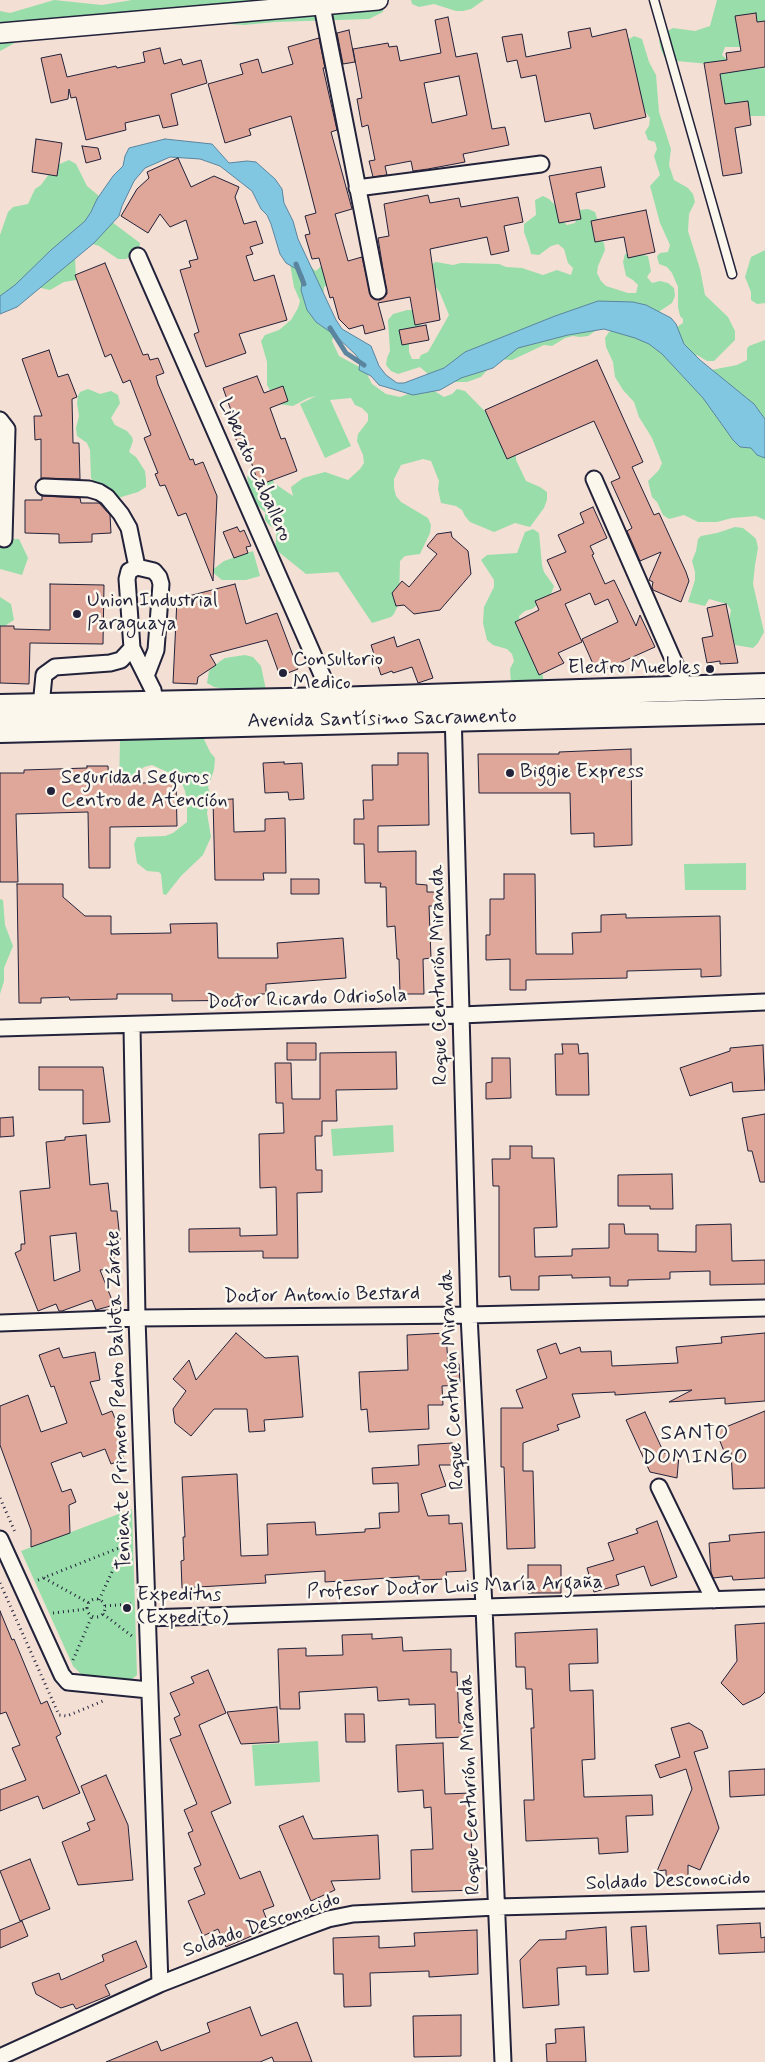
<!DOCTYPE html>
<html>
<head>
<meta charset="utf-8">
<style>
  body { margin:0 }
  canvas { display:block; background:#f3dfd3 }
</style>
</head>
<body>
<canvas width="765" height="2062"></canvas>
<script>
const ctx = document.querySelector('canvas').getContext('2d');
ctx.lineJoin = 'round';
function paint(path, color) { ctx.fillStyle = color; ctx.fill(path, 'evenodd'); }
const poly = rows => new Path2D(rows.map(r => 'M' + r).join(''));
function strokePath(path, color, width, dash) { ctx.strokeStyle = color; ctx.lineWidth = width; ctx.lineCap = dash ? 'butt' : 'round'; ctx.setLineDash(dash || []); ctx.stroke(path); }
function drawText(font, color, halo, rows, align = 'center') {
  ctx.font = font + ' Mynerve,sans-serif'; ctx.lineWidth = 5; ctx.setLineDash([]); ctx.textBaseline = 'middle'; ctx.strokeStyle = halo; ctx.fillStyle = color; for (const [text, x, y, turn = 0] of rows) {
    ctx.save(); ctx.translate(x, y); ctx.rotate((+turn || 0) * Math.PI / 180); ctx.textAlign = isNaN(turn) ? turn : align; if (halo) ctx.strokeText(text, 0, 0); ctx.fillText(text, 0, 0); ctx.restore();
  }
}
const green = poly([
  [54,0,102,5,132,0,382,0,384,3,383,12,369,19,275,22,244,25,228,24,198,15,24,38,0,51,0,11,10,13],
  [411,0,484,0,471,9,463,11,456,11,434,4,419,7,412,4],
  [717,0,765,0,765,25,741,47,725,47,722,55,731,63,748,65,756,69,765,68,765,116,746,116,724,113,709,64,666,60,661,50,659,41,665,32,673,28,695,31,710,26],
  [634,36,642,39,649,62,656,75,659,112,671,149,669,165,674,180,688,188,693,194,695,202,689,214,688,231,700,269,705,295,728,317,735,331,735,340,714,361,707,361,697,355,693,356,674,329,683,323,683,319,680,316,678,307,678,287,672,273,667,267,659,264,657,256,660,253,668,252,670,245,660,223,650,186,660,175,654,156,657,149,655,142,648,140,645,132,649,126,650,118,641,106,628,40],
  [69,160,76,164,87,186,99,196,108,219,140,243,139,251,126,259,118,259,99,246,90,243,75,255,76,280,64,282,50,290,41,288,31,283,0,300,0,235,8,212,13,207,28,204,35,189,41,185,55,166],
  [543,196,549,199,555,205,562,220,567,225,575,223,580,210,588,209,595,212,600,227,598,236,604,243,605,250,598,266,597,273,601,281,606,286,628,293,636,293,638,285,633,280,626,276,623,262,625,254,632,253,648,256,651,271,647,277,652,283,660,281,668,283,674,288,675,296,672,303,651,317,607,323,588,336,580,337,573,336,565,338,552,346,544,345,512,360,497,359,481,377,467,382,437,382,420,367,398,374,391,371,386,365,387,358,390,351,388,320,393,314,407,310,415,310,422,323,409,344,409,352,412,359,419,359,421,355,428,352,449,315,440,293,431,280,430,265,436,262,453,265,461,263,499,264,506,267,522,268,543,275,557,270,571,275,573,268,568,263,564,249,558,244,551,246,539,255,531,254,529,246,524,232,524,224,536,215,535,200],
  [765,250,765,303,757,304,751,300,751,292,745,277,751,257],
  [303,261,316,271,326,261,337,279,324,287,323,296,334,333,332,341,339,356,365,370,372,384,386,394,400,397,416,391,431,389,444,397,452,394,457,389,465,391,516,443,516,460,526,481,540,487,547,492,547,500,544,508,530,527,515,523,494,532,470,522,465,516,462,510,456,506,441,503,438,489,439,481,431,461,423,459,401,465,394,479,394,488,396,496,401,502,428,518,431,525,430,533,420,554,405,556,400,561,399,603,394,614,391,617,372,623,338,572,306,574,275,549,277,529,270,526,265,520,265,512,251,500,247,477,256,466,268,465,274,483,293,496,291,487,303,478,325,472,348,480,360,469,364,463,363,455,357,441,358,434,368,421,368,414,362,408,355,405,351,398,330,400,351,446,325,458,300,404,316,396,308,398,293,406,278,404,267,385,267,362,261,341,265,335,279,330,291,320,298,308,300,301,294,287,290,264],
  [617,329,711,370,737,365,747,360,747,349,749,346,765,340,765,520,756,516,732,518,717,522,698,522,684,515,669,519,663,515,657,502,652,497,648,481,659,470,662,463,652,438,639,417,634,402,623,390,615,377,613,362,606,347,605,338,609,332],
  [88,389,100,394,111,391,118,395,120,403,111,418,115,425,127,431,132,437,133,441,129,452,136,457,145,471,146,479,146,487,138,492,118,498,100,493,99,489,91,478,90,450,87,443,77,436,76,428,79,416,77,403,78,396,80,392],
  [735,527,743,528,753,536,756,539,758,548,755,565,753,584,764,632,758,643,753,648,735,645,729,622,731,610,727,604,709,599,705,606,688,602,695,580,695,572,692,561,696,551,698,539,701,536,717,533],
  [533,529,539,533,542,565,544,572,554,586,551,594,532,609,525,611,519,616,520,624,541,666,544,683,511,684,510,669,514,661,512,654,507,649,493,645,487,640,483,623,484,607,494,587,494,580,481,560,487,555,517,553,525,532],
  [19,539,28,558,22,575,0,569,0,540],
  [253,551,260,576,246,580,222,580,211,571,224,561],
  [0,597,11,604,14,620,0,629],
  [245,655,253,657,261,666,266,690,235,695,225,689,214,687,207,683,209,671,219,662,225,658],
  [202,735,210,752,215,758,214,770,208,787,210,794,207,813,211,837,203,855,181,876,166,895,163,894,161,874,159,872,147,871,137,863,134,844,137,837,165,836,173,833,187,822,187,802,185,791,182,783,174,775,152,765,144,767,126,784,119,786,120,740,123,737],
  [746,863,746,890,685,890,684,864],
  [0,899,3,900,5,925,13,946,4,968,4,981,0,994],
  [393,1125,394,1152,333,1156,331,1129],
  [132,1509,137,1675,126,1684,86,1679,73,1666,21,1551],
  [318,1741,320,1782,255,1786,252,1745]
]);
const water = poly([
  [165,139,212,144,229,163,247,161,256,162,275,179,282,189,284,203,293,221,298,239,336,320,342,329,371,346,379,366,386,375,397,383,404,383,444,368,465,352,555,316,598,301,633,302,646,305,671,318,676,324,684,344,700,360,754,404,765,419,765,458,757,455,751,448,740,447,733,440,703,398,662,354,649,344,635,338,604,329,568,335,518,348,493,368,461,378,440,390,413,395,379,385,371,376,359,370,360,361,356,355,336,336,316,322,307,310,301,290,303,276,300,271,286,263,280,254,271,224,267,215,261,209,252,191,220,166,200,159,170,157,145,168,134,181,122,206,119,216,94,243,17,307,0,314,0,296,15,285,51,250,85,221,91,212,97,199,113,176,123,166,125,156,129,148,165,139]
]);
const stream = poly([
  [296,264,304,284],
  [330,328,346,353,364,365]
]);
const building = poly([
  [756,13,757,22,765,21,765,67,720,74,725,104,748,101,751,125,735,128,742,173,723,176,704,63,727,60,726,53,741,51,735,16,756,13],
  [448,17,456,57,477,53,492,129,505,127,509,145,463,154,465,162,428,169,413,171,411,161,385,166,387,175,373,177,369,161,375,160,368,125,362,127,357,99,362,98,353,49,388,43,389,47,397,46,400,61,441,53,435,20,448,17],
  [459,76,467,115,432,123,424,83,459,76],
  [590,28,592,37,626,29,646,117,594,129,590,113,545,122,536,75,521,78,517,60,507,62,502,37,522,34,526,57,571,48,568,32,590,28],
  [349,30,355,62,343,64,337,33,349,30],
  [319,38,325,68,323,68,337,130,331,132,352,209,335,214,348,261,362,257,371,297,380,300,387,294,378,238,389,236,384,204,428,195,430,203,459,198,461,207,518,197,523,222,504,226,509,251,491,255,487,237,430,249,440,320,415,325,410,297,378,303,385,329,365,334,363,325,349,329,339,319,333,297,330,298,319,258,312,259,305,235,310,234,305,216,316,213,291,116,249,129,251,135,225,143,208,84,243,74,240,64,258,59,262,73,293,64,288,47,319,38],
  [160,48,164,64,181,59,183,65,201,60,207,83,171,94,178,125,163,128,159,115,125,123,126,130,86,140,76,97,71,98,69,89,68,99,51,103,41,58,61,54,67,77,116,66,117,68,145,62,143,52,160,48],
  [36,139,62,143,57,176,32,172,36,139],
  [82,146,98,148,101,159,86,163,82,146],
  [178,158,191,187,214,176,239,187,235,197,244,224,256,221,263,243,250,247,253,254,246,256,254,281,274,275,287,320,239,334,246,353,206,367,194,334,199,332,180,270,191,267,189,261,198,259,186,220,170,227,160,214,148,233,121,216,137,189,149,178,147,172,178,158],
  [601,167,605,187,576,193,581,219,559,223,549,176,601,167],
  [646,210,655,252,628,258,624,237,595,242,591,221,646,210],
  [105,263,143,355,148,354,150,360,158,358,164,373,156,376,158,384,190,460,193,459,195,465,203,462,217,496,213,581,186,513,178,516,165,485,160,486,155,474,158,473,144,438,151,435,130,380,123,383,111,354,105,357,75,275,105,263],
  [426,325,429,340,402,345,399,330,426,325],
  [49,350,58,377,68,374,77,397,72,399,73,443,79,443,80,479,41,478,41,439,35,440,34,416,42,416,22,359,49,350],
  [597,360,643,462,632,467,654,515,659,513,686,572,689,581,681,602,653,590,652,587,653,582,649,580,661,552,640,561,627,531,632,528,611,482,620,478,594,421,507,459,485,410,597,360],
  [257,376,264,393,283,386,288,401,270,408,281,439,285,438,297,471,259,485,245,444,239,447,232,429,237,427,223,388,257,376],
  [42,496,80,498,81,503,99,503,110,515,111,533,92,534,92,542,59,543,59,534,25,533,25,500,42,500,42,496],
  [593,507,607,538,590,546,594,554,592,555,605,584,614,580,636,626,640,615,655,647,597,673,582,639,618,622,608,599,595,605,590,593,565,604,582,642,558,653,564,663,539,675,515,622,539,610,535,601,561,590,547,560,566,552,558,535,584,523,580,513,593,507],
  [237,527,240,532,244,530,251,546,246,547,248,553,234,558,223,532,237,527],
  [451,532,452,537,468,551,471,574,440,610,414,614,404,605,396,606,392,593,402,581,409,587,437,554,427,546,437,534,451,532],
  [50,584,104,585,103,644,30,643,29,684,0,683,0,626,14,626,14,629,50,630,50,584],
  [235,584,246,624,277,613,298,669,280,676,267,640,210,655,216,665,198,677,197,684,173,683,177,599,235,584],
  [726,604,738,663,720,664,720,661,707,663,702,638,713,636,707,608,726,604],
  [394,637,397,647,419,639,433,678,418,683,412,667,393,673,392,671,381,675,371,645,394,637],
  [631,749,632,845,594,847,594,833,571,834,570,793,479,793,478,754,559,754,559,752,631,749],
  [398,753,428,753,429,825,378,826,378,852,416,851,416,884,427,885,427,892,438,892,437,906,429,906,431,958,423,959,424,994,400,994,399,959,397,959,395,926,387,927,386,887,380,887,381,883,365,883,364,844,354,844,354,819,364,819,363,800,373,800,372,765,398,765,398,753],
  [284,762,284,764,302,763,304,799,289,800,288,792,265,793,263,763,284,762],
  [87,766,108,766,109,784,176,782,177,826,110,827,110,868,89,868,88,812,16,814,18,882,0,882,0,773,24,773,24,770,87,768,87,766],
  [233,799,234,832,265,831,265,819,285,818,286,873,263,873,264,880,215,880,213,800,233,799],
  [504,874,535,874,536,954,573,954,572,933,601,932,601,915,626,914,626,918,720,916,721,976,701,977,701,969,627,971,627,978,526,980,526,990,510,990,510,959,486,960,486,935,490,935,490,899,504,899,504,874],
  [291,879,319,879,319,894,291,894,291,879],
  [17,884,63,884,63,897,85,916,111,916,111,934,171,933,170,924,217,923,218,958,278,958,277,943,343,938,346,978,266,984,266,994,258,994,258,1000,172,1001,172,994,117,994,117,999,70,1000,69,997,41,998,41,1003,19,1003,17,884],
  [287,1043,316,1043,316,1060,287,1060,287,1043],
  [562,1044,578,1044,579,1054,588,1053,589,1095,556,1095,555,1054,563,1054,562,1044],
  [763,1045,765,1090,733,1092,732,1082,690,1096,680,1068,730,1051,730,1048,763,1045],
  [396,1052,397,1089,336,1090,337,1121,322,1121,322,1136,315,1136,316,1170,322,1170,322,1192,297,1193,298,1258,263,1258,263,1251,189,1252,189,1229,240,1228,240,1236,277,1235,276,1187,260,1188,259,1134,284,1133,283,1103,276,1103,275,1063,291,1063,292,1099,320,1099,320,1053,396,1052],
  [492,1058,510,1058,511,1098,486,1099,486,1083,492,1082,492,1058],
  [39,1067,103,1067,110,1122,83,1124,83,1090,39,1090,39,1067],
  [765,1114,765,1182,760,1182,752,1151,748,1151,742,1118,765,1114],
  [13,1117,14,1136,0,1137,0,1118,13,1117],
  [86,1135,90,1185,108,1183,111,1211,117,1211,120,1240,112,1241,115,1269,100,1270,114,1305,96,1310,92,1300,62,1311,59,1311,56,1304,38,1311,15,1253,21,1250,21,1244,25,1244,20,1191,50,1188,46,1142,65,1140,65,1137,86,1135],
  [76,1233,80,1271,54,1281,50,1236,76,1233],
  [510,1146,532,1146,532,1158,554,1158,557,1227,534,1228,535,1257,572,1256,572,1249,609,1248,609,1224,624,1224,625,1234,658,1234,658,1251,696,1252,696,1225,731,1224,732,1261,765,1260,765,1284,710,1285,710,1271,670,1272,670,1279,628,1280,628,1286,610,1286,610,1277,572,1278,572,1275,539,1276,539,1290,511,1290,510,1276,499,1277,499,1186,493,1186,492,1159,510,1159,510,1146],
  [672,1174,673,1209,650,1209,650,1206,618,1206,618,1175,672,1174],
  [236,1333,265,1358,298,1356,303,1417,264,1420,265,1431,249,1432,247,1409,214,1409,191,1436,175,1423,173,1409,186,1391,173,1379,189,1360,196,1380,236,1333],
  [446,1333,448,1364,459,1364,460,1385,442,1386,443,1405,428,1405,429,1429,369,1432,367,1409,361,1410,359,1372,408,1370,407,1335,446,1333],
  [765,1333,765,1401,725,1404,725,1398,669,1402,692,1390,615,1395,615,1392,572,1394,580,1417,557,1425,559,1430,523,1443,523,1471,533,1471,535,1548,507,1549,504,1467,501,1467,501,1408,523,1408,516,1390,547,1378,537,1350,556,1343,560,1354,580,1347,581,1352,611,1351,612,1366,678,1363,676,1347,722,1343,721,1337,765,1333],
  [59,1348,63,1358,95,1352,100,1380,90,1382,102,1415,112,1411,123,1439,118,1441,124,1459,111,1464,105,1449,83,1457,81,1452,51,1463,62,1492,71,1489,76,1502,69,1505,70,1533,31,1547,31,1530,0,1445,0,1406,28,1395,41,1432,67,1423,54,1386,51,1387,39,1355,59,1348],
  [765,1411,765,1488,733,1489,731,1452,725,1454,716,1431,765,1411],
  [645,1412,664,1453,679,1455,677,1478,650,1472,626,1420,645,1412],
  [452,1443,454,1465,439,1465,446,1486,421,1494,428,1516,449,1515,449,1524,462,1523,466,1571,446,1572,447,1579,419,1580,419,1576,325,1582,325,1571,265,1575,266,1583,182,1588,181,1561,184,1560,183,1537,185,1537,182,1477,237,1474,241,1556,268,1555,267,1524,315,1522,316,1535,365,1532,365,1529,380,1528,379,1513,399,1512,398,1483,373,1484,372,1468,419,1465,418,1445,452,1443],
  [657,1521,677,1577,651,1586,644,1566,616,1575,619,1585,594,1592,587,1568,614,1560,608,1543,638,1533,636,1529,657,1521],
  [765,1532,765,1578,733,1580,732,1576,713,1578,711,1572,709,1543,730,1541,729,1535,765,1532],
  [528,1565,561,1565,561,1593,528,1593,528,1565],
  [0,1611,12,1640,14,1639,41,1704,47,1701,61,1734,56,1737,80,1793,43,1809,38,1796,0,1811,0,1790,26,1780,12,1748,20,1745,6,1712,0,1714,0,1611],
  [765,1623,765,1692,760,1697,743,1705,721,1683,737,1661,735,1625,765,1623],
  [597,1629,598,1663,569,1664,570,1691,593,1690,595,1759,582,1760,584,1797,652,1795,653,1815,626,1816,628,1852,599,1854,598,1838,526,1841,524,1800,534,1800,531,1728,534,1728,532,1689,526,1689,525,1667,516,1667,515,1633,597,1629],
  [372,1634,372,1639,402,1637,403,1651,451,1649,451,1672,457,1672,459,1723,466,1723,466,1737,436,1738,435,1704,409,1705,409,1699,378,1701,377,1687,299,1692,300,1709,280,1709,278,1649,306,1648,306,1656,343,1655,342,1635,372,1634],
  [208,1670,226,1713,199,1725,231,1803,211,1812,240,1879,260,1871,274,1906,263,1910,270,1928,226,1947,218,1929,203,1936,188,1901,205,1894,194,1868,201,1865,188,1833,193,1831,184,1810,197,1804,170,1739,181,1735,174,1718,180,1715,170,1693,194,1683,191,1677,208,1670],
  [277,1707,279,1742,241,1744,227,1712,277,1707],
  [345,1714,364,1714,365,1742,346,1742,345,1714],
  [689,1723,702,1731,708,1748,694,1752,719,1828,700,1870,688,1865,688,1881,666,1882,666,1870,657,1871,692,1789,686,1769,660,1778,655,1765,680,1757,671,1728,689,1723],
  [443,1743,445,1794,470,1793,472,1858,475,1858,476,1890,412,1892,411,1850,433,1849,431,1807,424,1808,423,1790,398,1792,396,1745,443,1743],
  [765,1769,765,1795,730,1797,729,1771,765,1769],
  [106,1775,128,1825,133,1880,78,1885,62,1842,90,1830,87,1823,95,1820,81,1786,106,1775],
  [303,1816,313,1839,378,1835,380,1879,331,1881,335,1890,311,1901,279,1826,303,1816],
  [30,1859,50,1909,20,1921,0,1871,30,1859],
  [22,1921,28,1936,0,1948,0,1930,22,1921],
  [760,1923,761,1938,765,1937,765,1952,719,1954,717,1925,760,1923],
  [646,1926,649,1971,634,1972,631,1927,646,1926],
  [606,1927,608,1974,586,1975,586,1966,557,1968,559,2005,523,2008,520,1960,539,1940,566,1939,566,1931,606,1927],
  [477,1930,478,1974,429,1977,429,1971,370,1973,371,2006,344,2007,343,1974,334,1974,333,1938,379,1936,379,1948,415,1946,414,1933,477,1930],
  [136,1941,147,1967,105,1985,110,1995,76,2009,73,2004,61,2008,36,1994,32,1983,59,1973,61,1980,104,1961,102,1955,136,1941],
  [250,2007,261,2036,297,2022,312,2062,274,2062,272,2057,260,2062,106,2062,157,2041,161,2051,210,2032,207,2023,250,2007],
  [461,2015,461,2056,414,2057,413,2016,461,2015],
  [584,2027,586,2062,547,2062,546,2044,556,2043,555,2029,584,2027]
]);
const path = poly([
  [0,1498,15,1532],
  [44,1578,89,1603],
  [38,1580,129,1544],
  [0,1583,59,1715,67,1716,103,1701],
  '87 1608a9 9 0 1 1 18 0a9 9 0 1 1-18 0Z',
  [99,1600,124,1546],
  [105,1606,131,1604],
  [53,1613,87,1609],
  [103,1614,132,1636],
  [73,1660,92,1616]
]);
const service = poly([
  [654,0,732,274]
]);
const minor = poly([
  [322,6,378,291],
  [357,188,541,164],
  [138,256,333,700],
  [0,420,7,429,4,539],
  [594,479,686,689],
  [44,487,89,489,99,492,107,497,121,514,129,528,137,567],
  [146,676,156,650,161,584,159,577,154,571,137,567,129,571,127,579,132,648,153,690,156,704],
  [41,706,44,675,55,667,110,663,121,660,132,648],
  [453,710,469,1315,484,1607,503,2062],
  [132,1026,137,1318,160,1984],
  [0,1028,461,1015,765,1002],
  [0,1323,137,1318,469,1315,765,1308],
  [659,1487,714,1600],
  [0,1539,62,1675,68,1682,149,1690],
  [146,1618,765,1598],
  [0,2057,160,1984,301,1929,328,1919,353,1914,497,1907,765,1900]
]);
const tertiary = poly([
  [0,33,378,0]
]);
const primary = poly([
  [0,707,333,700,765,686],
  [0,730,765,711]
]);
const markers = [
  [77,614,5,"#22223b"],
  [710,669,5,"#22223b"],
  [283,673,5,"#22223b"],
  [510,773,5,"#22223b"],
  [51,791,5,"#22223b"],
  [127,1608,5,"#22223b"]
];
const streetNames = [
  ["Liberato Caballero",254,470,66],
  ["Avenida Santísimo Sacramento",382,720,-1],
  ["Roque Centurión Miranda",440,975,-91],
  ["Doctor Ricardo Odriosola",307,1000,-2],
  ["Doctor Antonio Bestard",322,1296,-1],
  ["Roque Centurión Miranda",453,1380,-93],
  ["Teniente Primero Pedro Ballota Zárate",120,1400,-92],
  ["Profesor Doctor Luis María Argaña",455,1588,-2],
  ["Roque Centurión Miranda",471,1785,-92],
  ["Soldado Desconocido",668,1882,-2],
  ["Soldado Desconocido",262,1926,-19]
];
const poiNames = [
  ["Union Industrial",87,602],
  ["Paraguaya",87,625],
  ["Consultorio",293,661],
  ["Medico",293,684],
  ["Electro Muebles",700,669,"right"],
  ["Biggie Express",520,773],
  ["Seguridad Seguros",61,779],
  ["Centro de Atención",61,802],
  ["Expeditus",137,1596],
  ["(Expedito)",137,1619]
];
const neighbourhoodNames = [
  ["SANTO",695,1435],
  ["DOMINGO",695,1459]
];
paint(green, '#99deaa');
paint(water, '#81c7e2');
strokePath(water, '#5b859f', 1);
strokePath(stream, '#5b859f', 5);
paint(building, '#dfa799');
strokePath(building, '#22223b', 1);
strokePath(service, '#22223b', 11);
strokePath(minor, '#22223b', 19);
strokePath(tertiary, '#22223b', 22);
strokePath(primary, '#22223b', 28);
strokePath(path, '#22223b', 3, [1, 4]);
strokePath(service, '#fbf7ec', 8);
strokePath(minor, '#fbf7ec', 15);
strokePath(tertiary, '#fbf7ec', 19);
strokePath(primary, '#fbf7ec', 24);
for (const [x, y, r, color] of markers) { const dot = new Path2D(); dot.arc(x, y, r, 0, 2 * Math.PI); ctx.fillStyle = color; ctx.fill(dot); strokePath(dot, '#fbf7ec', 2); }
drawText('20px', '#22223b', '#fbf7ec', streetNames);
drawText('20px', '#22223b', '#fbf7ec', poiNames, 'left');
ctx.letterSpacing = '1px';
drawText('21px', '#22223b', '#fbf7ec', neighbourhoodNames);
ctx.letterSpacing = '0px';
</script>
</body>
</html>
